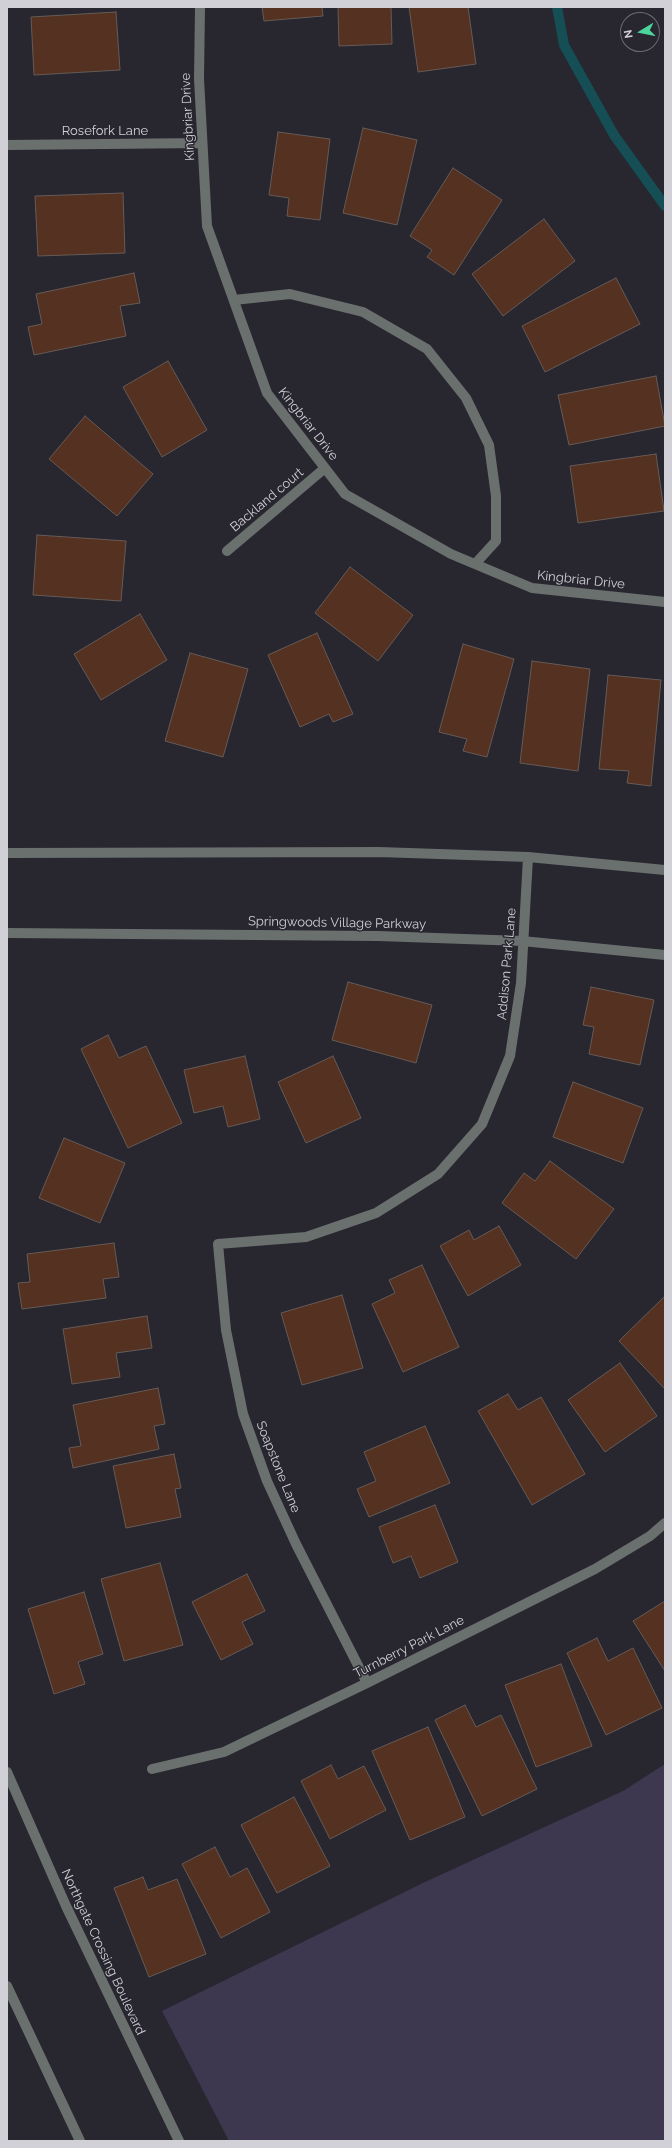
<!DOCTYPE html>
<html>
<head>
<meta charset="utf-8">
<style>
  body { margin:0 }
  #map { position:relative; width:672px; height:2148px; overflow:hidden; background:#28262f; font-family:Raleway,sans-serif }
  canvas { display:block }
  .frame { position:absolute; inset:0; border:8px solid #d1d0d6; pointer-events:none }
  .north { position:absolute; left:620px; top:12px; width:40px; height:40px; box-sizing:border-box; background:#28262f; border:1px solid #6c6a72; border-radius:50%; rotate:260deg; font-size:11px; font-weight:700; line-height:16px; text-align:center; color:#d1d0d6 }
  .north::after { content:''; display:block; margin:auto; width:14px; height:18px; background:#4bd49b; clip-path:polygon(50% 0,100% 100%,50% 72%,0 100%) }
</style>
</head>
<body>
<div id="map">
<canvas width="672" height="2148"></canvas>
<div class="frame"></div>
<div class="north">N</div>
</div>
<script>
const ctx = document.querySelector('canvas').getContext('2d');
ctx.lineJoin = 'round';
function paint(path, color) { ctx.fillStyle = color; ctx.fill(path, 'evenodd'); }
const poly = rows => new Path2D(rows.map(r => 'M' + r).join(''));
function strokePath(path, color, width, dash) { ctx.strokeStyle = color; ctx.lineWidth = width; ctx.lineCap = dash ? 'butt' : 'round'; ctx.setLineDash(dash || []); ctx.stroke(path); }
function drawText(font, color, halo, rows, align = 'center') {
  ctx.font = font + ' Raleway,sans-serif'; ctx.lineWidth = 3; ctx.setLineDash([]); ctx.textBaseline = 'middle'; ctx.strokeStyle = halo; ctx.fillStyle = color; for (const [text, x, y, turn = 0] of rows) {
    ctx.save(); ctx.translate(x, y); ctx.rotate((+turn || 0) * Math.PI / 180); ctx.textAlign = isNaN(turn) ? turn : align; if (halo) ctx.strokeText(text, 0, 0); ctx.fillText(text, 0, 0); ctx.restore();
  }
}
const green = poly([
  [665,1764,665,2141,229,2141,162,2011,425,1882,623,1791]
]);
const stream = poly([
  [557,7,564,45,614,135,665,206]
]);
const building = poly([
  [262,7,322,7,323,16,264,21,262,7],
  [338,7,391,7,392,44,339,46,338,7],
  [409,7,468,7,476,64,418,72,409,7],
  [116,12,120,70,34,75,31,17,116,12],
  [363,128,417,140,397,225,343,213,363,128],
  [278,132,330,139,320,220,287,216,289,198,269,195,278,132],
  [453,168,502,200,454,275,427,257,432,250,410,236,453,168],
  [123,193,125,253,38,256,35,196,123,193],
  [544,219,575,261,503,316,472,274,544,219],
  [134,273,140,303,120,306,126,336,34,355,28,327,42,324,36,294,134,273],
  [616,278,640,324,545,372,522,326,616,278],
  [168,361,207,430,162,457,123,387,168,361],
  [656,376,665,426,569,445,558,395,656,376],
  [85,416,153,474,117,516,49,459,85,416],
  [656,454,664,511,578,523,570,466,656,454],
  [37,535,126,541,121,601,33,595,37,535],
  [350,567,413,615,378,661,315,613,350,567],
  [140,614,167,660,101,700,74,654,140,614],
  [317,633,353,714,333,722,329,714,300,727,268,655,317,633],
  [463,644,514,659,487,757,463,751,467,739,439,732,463,644],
  [190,653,248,669,223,757,165,741,190,653],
  [532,661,590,669,578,771,520,763,532,661],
  [608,675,661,680,651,786,627,783,629,771,599,769,608,675],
  [348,982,432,1005,416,1063,332,1040,348,982],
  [591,987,654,1000,640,1065,589,1054,594,1027,583,1025,591,987],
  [108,1035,119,1058,146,1046,182,1123,128,1148,81,1049,108,1035],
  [245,1056,260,1119,228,1127,223,1106,194,1113,184,1070,245,1056],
  [333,1056,361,1118,306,1143,278,1082,333,1056],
  [573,1082,643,1108,623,1163,553,1137,573,1082],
  [64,1138,125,1163,100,1223,39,1198,64,1138],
  [550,1161,614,1209,576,1259,502,1203,524,1173,535,1181,550,1161],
  [499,1226,521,1265,468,1296,440,1246,469,1230,474,1240,499,1226],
  [114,1243,119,1277,103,1279,106,1298,22,1309,18,1283,30,1282,27,1254,114,1243],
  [422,1265,459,1347,403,1372,372,1304,395,1293,389,1280,422,1265],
  [342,1295,363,1368,302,1385,281,1313,342,1295],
  [665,1296,665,1389,619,1341,665,1296],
  [147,1316,152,1348,116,1353,120,1377,72,1384,63,1329,147,1316],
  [620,1363,657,1416,605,1452,568,1400,620,1363],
  [158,1388,165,1424,154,1426,159,1449,73,1468,69,1448,81,1446,73,1405,158,1388],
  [508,1394,518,1410,541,1397,585,1474,532,1505,478,1411,508,1394],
  [425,1426,450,1483,369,1517,357,1489,376,1481,364,1452,425,1426],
  [174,1454,181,1488,175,1489,181,1517,126,1528,113,1466,174,1454],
  [435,1505,458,1562,420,1578,411,1556,393,1563,379,1527,435,1505],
  [160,1563,183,1645,124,1661,101,1579,160,1563],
  [247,1574,265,1611,242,1622,253,1644,221,1660,192,1602,247,1574],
  [84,1592,103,1654,78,1662,85,1684,54,1694,28,1609,84,1592],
  [665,1601,665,1671,633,1621,665,1601],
  [597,1638,608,1661,633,1648,662,1708,606,1735,567,1653,597,1638],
  [561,1664,592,1746,536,1767,505,1685,561,1664],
  [465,1705,476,1727,501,1715,537,1789,482,1816,435,1720,465,1705],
  [428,1727,465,1817,410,1840,372,1751,428,1727],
  [331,1765,338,1779,364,1766,386,1810,330,1839,301,1781,331,1765],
  [294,1797,330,1866,277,1893,241,1825,294,1797],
  [215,1847,230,1877,247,1868,270,1912,221,1938,182,1864,215,1847],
  [143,1877,148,1890,177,1879,206,1954,149,1977,114,1888,143,1877]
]);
const minor = poly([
  [200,7,199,79,207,226,267,393,345,494,451,554,532,588,665,602],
  [7,145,202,143],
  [234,300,290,294,363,312,427,349,466,398,489,445,496,496,496,541,475,564],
  [227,551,325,468],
  [7,853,379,852,528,857,665,870],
  [7,933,378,936,522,941,665,955],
  [367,1683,296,1544,267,1481,243,1414,226,1330,218,1244,306,1237,376,1213,438,1174,482,1124,510,1056,521,983,528,857],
  [152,1769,224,1752,367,1683,595,1569,650,1536,665,1523],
  [7,1772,66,1906,179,2141],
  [7,1986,80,2141]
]);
const streetNames = [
  ["Kingbriar Drive",188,117,-93],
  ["Rosefork Lane",105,131],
  ["Kingbriar Drive",308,424,52],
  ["Backland court",267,500,-40],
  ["Kingbriar Drive",581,580,6],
  ["Springwoods Village Parkway",337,923,1],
  ["Addison Park Lane",507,964,-85],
  ["Soapstone Lane",278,1467,68],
  ["Turnberry Park Lane",409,1647,-27],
  ["Northgate Crossing Boulevard",103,1952,65]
];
paint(green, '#3d3850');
strokePath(stream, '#164e56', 10);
paint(building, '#543120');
strokePath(building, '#665b57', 1);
strokePath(minor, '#6a706e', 10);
drawText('13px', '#d1d0d6', '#28262f', streetNames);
</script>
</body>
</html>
